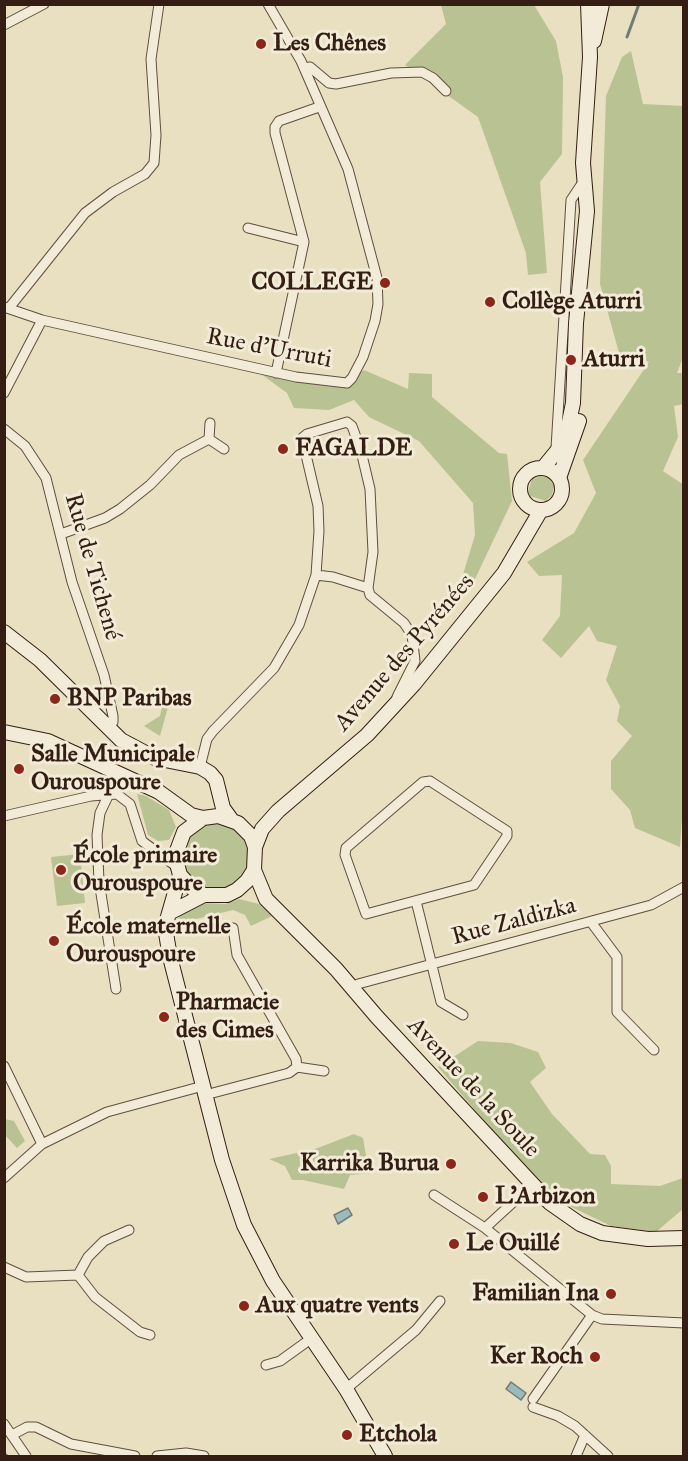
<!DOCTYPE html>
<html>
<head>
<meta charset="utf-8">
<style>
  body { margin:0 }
  #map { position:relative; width:688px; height:1461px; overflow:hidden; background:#e9e0c2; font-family:"IM FELL Great Primer",serif }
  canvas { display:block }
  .frame { position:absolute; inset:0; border:6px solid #341e13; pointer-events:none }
</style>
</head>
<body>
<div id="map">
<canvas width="688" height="1461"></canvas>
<div class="frame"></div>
</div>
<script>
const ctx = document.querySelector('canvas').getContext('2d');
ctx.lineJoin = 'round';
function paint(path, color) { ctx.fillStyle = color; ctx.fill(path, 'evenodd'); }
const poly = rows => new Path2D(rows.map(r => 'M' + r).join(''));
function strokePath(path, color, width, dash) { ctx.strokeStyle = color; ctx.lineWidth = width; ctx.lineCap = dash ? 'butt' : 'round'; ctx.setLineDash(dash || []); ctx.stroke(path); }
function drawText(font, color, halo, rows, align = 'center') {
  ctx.font = font + ' "IM FELL Great Primer",serif'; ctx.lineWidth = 6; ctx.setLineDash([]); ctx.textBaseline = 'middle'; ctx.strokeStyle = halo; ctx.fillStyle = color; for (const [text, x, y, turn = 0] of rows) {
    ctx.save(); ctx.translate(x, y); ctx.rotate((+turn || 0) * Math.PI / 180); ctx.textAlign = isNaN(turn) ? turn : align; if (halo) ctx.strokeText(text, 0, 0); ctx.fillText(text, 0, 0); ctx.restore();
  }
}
const green = poly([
  [441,5,534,5,556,41,563,77,562,154,540,182,547,273,528,275,526,253,478,117,405,65,446,24],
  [631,51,643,104,683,106,684,355,677,373,683,373,683,404,674,406,678,437,663,471,684,485,684,788,680,847,635,828,630,810,611,789,611,761,632,736,617,721,620,706,606,680,617,646,597,641,589,626,561,658,542,640,560,616,562,575,539,576,527,562,574,533,596,493,583,460,649,362,619,353,600,284,606,96,622,57],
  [364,370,408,389,409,373,432,374,432,397,499,453,507,454,512,501,475,579,461,593,458,591,475,535,473,503,419,441,369,417,354,400,329,410,294,408,287,393,261,374,337,385],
  [540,476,549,478,554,486,552,495,546,501,530,496,528,492,532,479],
  [165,695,171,696,160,736,144,726,160,716],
  [137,794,146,796,169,810,176,827,169,840,158,841,148,835],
  '183 856a33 33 0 1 1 66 0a33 33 0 1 1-66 0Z',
  [80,854,85,903,57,906,51,857],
  [239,899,259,904,272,916,251,926,245,915,233,910,176,924,180,915,199,903,225,904],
  [478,1041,511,1043,538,1052,546,1068,530,1082,552,1114,590,1154,605,1155,611,1166,611,1184,660,1186,683,1178,683,1209,656,1232,611,1226,559,1201,521,1164,438,1067],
  [5,1119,14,1121,25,1141,17,1148,5,1135],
  [354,1134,363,1138,366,1156,375,1168,372,1173,350,1175,344,1189,303,1180,292,1180,285,1166,269,1159,315,1149]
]);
const water = poly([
  [348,1208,352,1215,338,1224,334,1215,348,1208],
  [511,1382,526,1393,521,1400,506,1389,511,1382]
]);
const stream = poly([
  [627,37,639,4],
  [4,1453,7,1456]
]);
const street = poly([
  [4,25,44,4],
  [304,68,310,67,329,83,336,84,391,73,422,72,433,78,446,91],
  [248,228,304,242],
  [4,307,42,320,296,377,347,383,352,378,363,357,375,321,378,304,377,278,348,169,301,61,268,4],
  [9,308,85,213,113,192,145,174,154,163,156,135,151,59,159,4],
  [276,373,304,242,275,133,275,127,279,121,319,107],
  [4,393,42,320],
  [210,423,209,439,224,449],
  [4,429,25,446,46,478,72,582,104,675,113,716,113,722,107,728],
  [556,448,571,200,585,179],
  [61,534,105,518,120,509,150,485,179,455,209,439],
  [368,588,370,595,404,623,412,635,415,661,397,697],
  [200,767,207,739,213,731,274,668,299,625,316,575,319,531,318,506,302,438,307,434,347,422,352,426,361,451,370,489,373,552,368,588,333,577,316,575],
  [430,781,507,831,507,836,474,885,366,914,345,855,346,848,423,782,430,781],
  [109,794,100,813,97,835,99,881,116,989],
  [4,816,91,796,117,794,130,804,142,841,177,867],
  [416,901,441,1002,463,1015],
  [591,922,617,957,617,1012,654,1050],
  [353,988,358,984,651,905,684,887],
  [4,1066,42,1144],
  [297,1067,324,1071],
  [205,1095,289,1073,297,1067,296,1059,237,955,233,928],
  [4,1178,42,1144,107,1112,203,1086],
  [434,1195,485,1228,592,1315,602,1319,684,1323],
  [485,1228,532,1185],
  [4,1267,26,1277,78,1275,95,1297,140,1332,150,1335],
  [78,1275,88,1257,104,1241,129,1230],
  [266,1365,280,1361,312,1338],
  [346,1389,416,1330,440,1301],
  [533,1399,592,1315],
  [533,1407,558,1416,575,1426,608,1456],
  [4,1424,26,1456],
  [12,1435,27,1427,36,1427,71,1444,135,1456],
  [157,1456,186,1453,204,1456],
  [576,1456,585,1435]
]);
const secondary = poly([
  [594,41,602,4],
  [543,468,561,446,567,432,573,403,576,323,587,211,583,163,590,57,588,4],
  '520 489a21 21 0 1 1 42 0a21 21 0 1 1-42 0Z',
  [559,478,579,421],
  [4,632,40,660,121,740,155,758,200,767,210,773,216,780,223,808,231,819],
  [4,732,48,741,159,792,191,815,203,818],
  [255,847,262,829,278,811,367,735,414,684,504,573,541,510],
  [254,870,266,899,336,969,377,1017,550,1203,580,1224,602,1233,648,1239,684,1238],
  [180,875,194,890,204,895,227,895,237,890,247,881,254,870,255,847,251,836,238,823,218,816,203,818,184,832,175,856,180,875,165,927,170,957,222,1160,244,1225,273,1281,346,1389,385,1456],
  [171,912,204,895]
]);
const markers = [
  [261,44,6,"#8f2418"],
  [385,283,6,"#8f2418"],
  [490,302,6,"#8f2418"],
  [571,360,6,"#8f2418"],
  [283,449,6,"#8f2418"],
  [55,699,6,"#8f2418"],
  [19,769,6,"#8f2418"],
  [61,870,6,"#8f2418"],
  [54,941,6,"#8f2418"],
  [164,1017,6,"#8f2418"],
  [451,1164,6,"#8f2418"],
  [483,1197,6,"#8f2418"],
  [454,1244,6,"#8f2418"],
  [611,1294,6,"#8f2418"],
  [244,1306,6,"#8f2418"],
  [595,1357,6,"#8f2418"],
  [347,1435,6,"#8f2418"]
];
const poiNames = [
  ["Les Chênes",273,44],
  ["COLLEGE",373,283,"right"],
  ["Collège Aturri",502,302],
  ["Aturri",583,360],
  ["FAGALDE",295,449],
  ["BNP Paribas",67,699],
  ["Salle Municipale",31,755],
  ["Ourouspoure",31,783],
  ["École primaire",73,856],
  ["Ourouspoure",73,884],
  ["École maternelle",66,927],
  ["Ourouspoure",66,955],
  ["Pharmacie",176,1003],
  ["des Cimes",176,1031],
  ["Karrika Burua",439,1164,"right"],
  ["L'Arbizon",495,1197],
  ["Le Ouillé",466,1244],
  ["Familian Ina",599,1294,"right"],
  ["Aux quatre vents",256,1306],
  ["Ker Roch",583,1357,"right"],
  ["Etchola",359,1435]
];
const streetNames = [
  ["Rue d'Urruti",269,349,11],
  ["Rue de Tichené",92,567,74],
  ["Avenue des Pyrénées",405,653,-49],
  ["Rue Zaldizka",514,922,-15],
  ["Avenue de la Soule",473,1088,47]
];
paint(green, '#b9c292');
paint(water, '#9bb');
strokePath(water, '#717c78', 1.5);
strokePath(stream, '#717c78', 3);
strokePath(street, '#614e3f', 11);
strokePath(secondary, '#341e13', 16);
strokePath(street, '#f1ebd7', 9);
strokePath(secondary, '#f1ebd7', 14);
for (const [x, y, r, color] of markers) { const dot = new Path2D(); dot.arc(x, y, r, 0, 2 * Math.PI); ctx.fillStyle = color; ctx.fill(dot); strokePath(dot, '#f1ebd7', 2); }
drawText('bold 24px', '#341e13', '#f1ebd7', poiNames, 'left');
drawText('24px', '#341e13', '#f1ebd7', streetNames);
</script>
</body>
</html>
